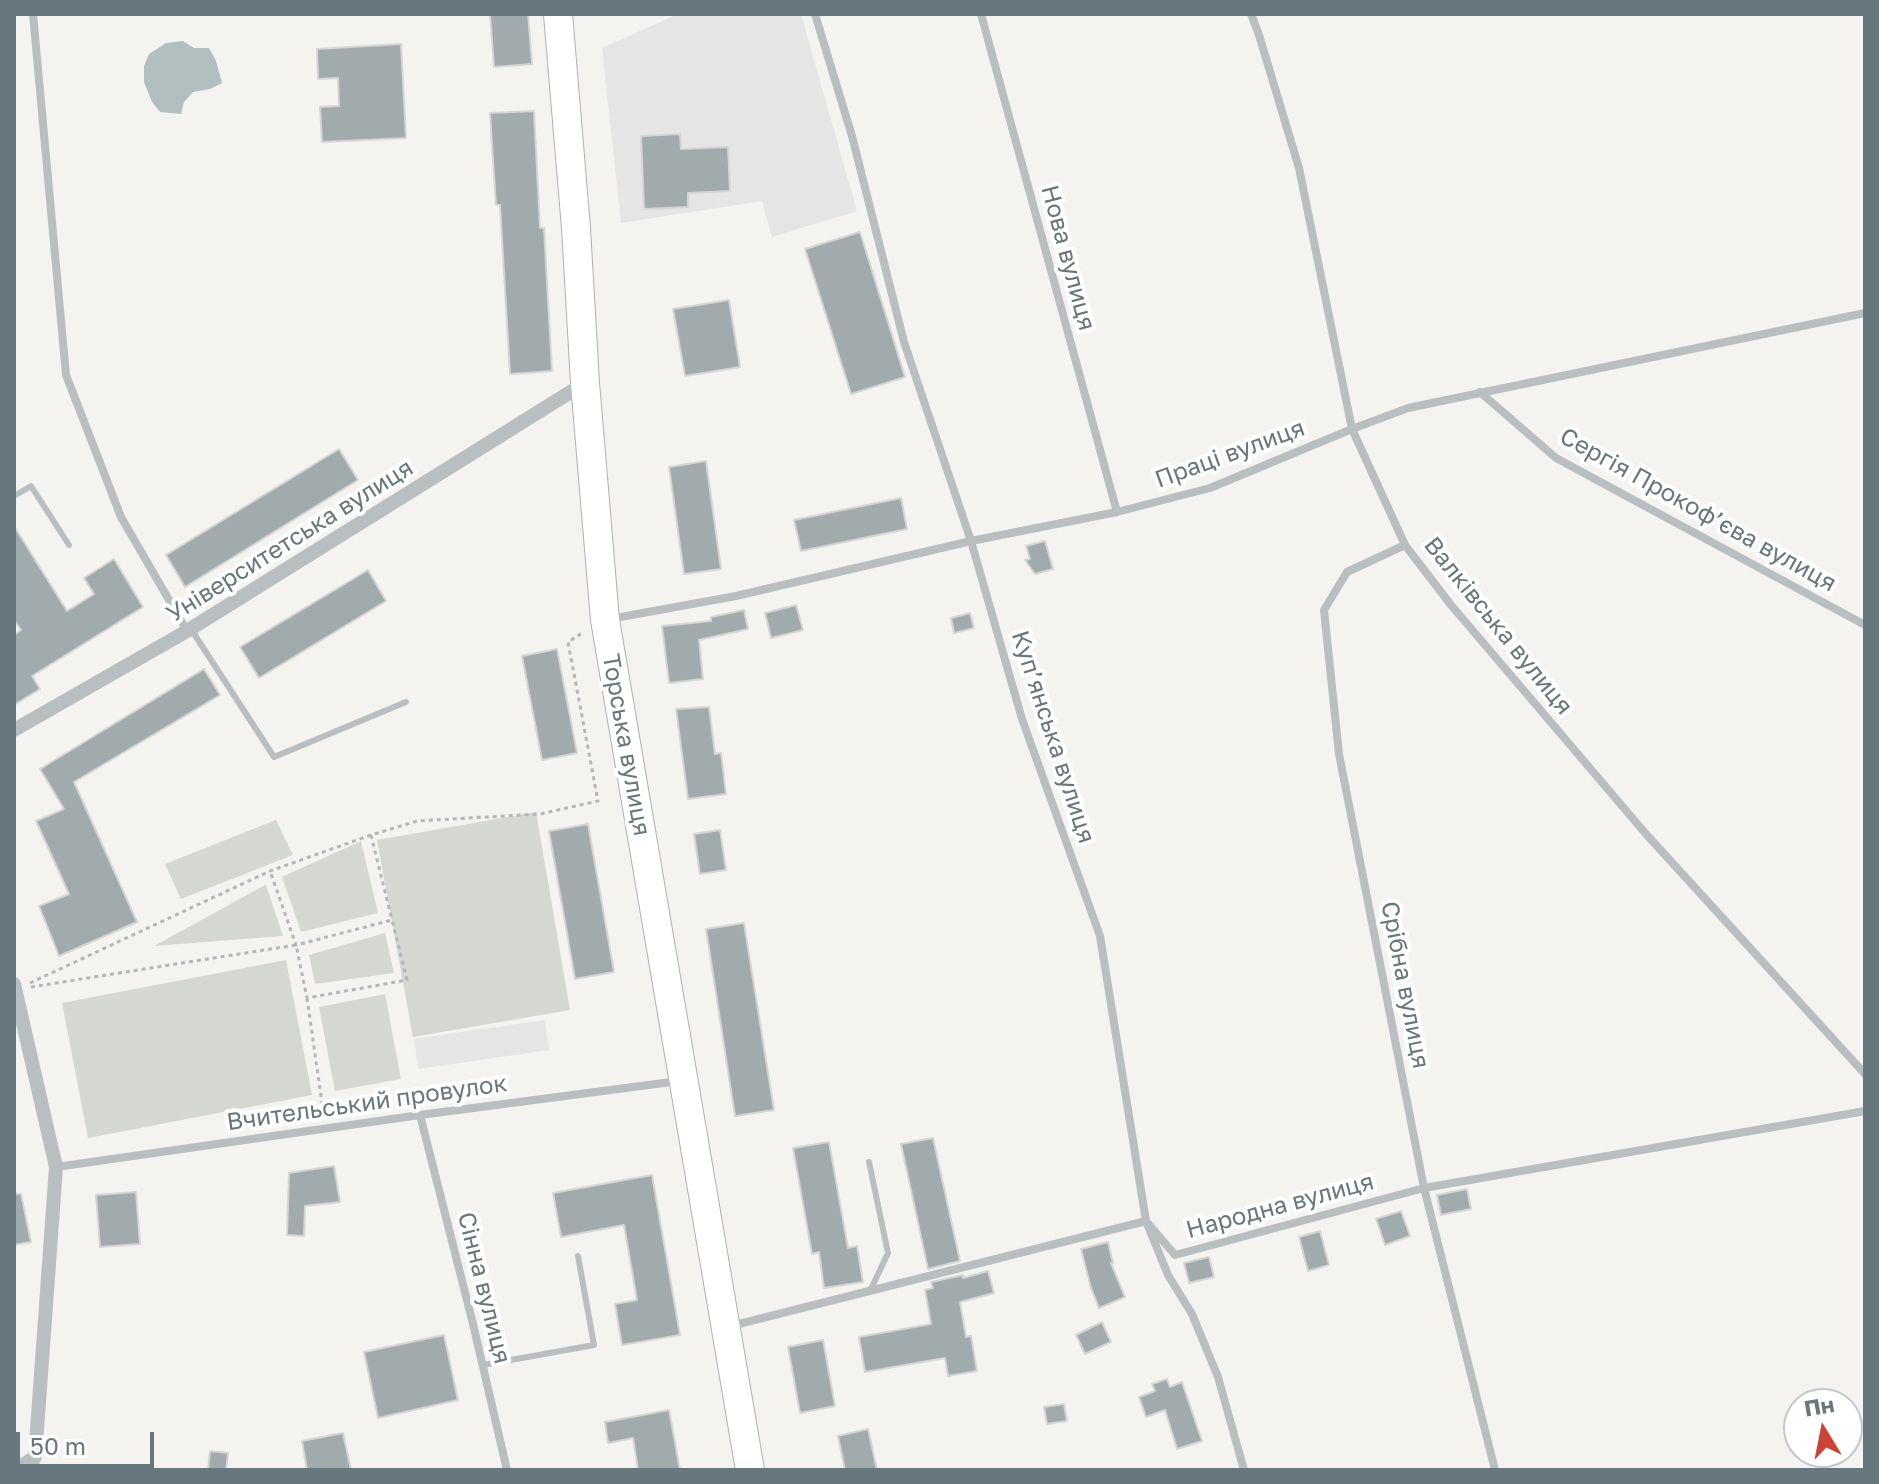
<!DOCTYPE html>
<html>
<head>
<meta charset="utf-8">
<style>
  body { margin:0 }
  #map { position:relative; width:1879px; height:1484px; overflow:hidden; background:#f4f3f0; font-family:"Golos Text",sans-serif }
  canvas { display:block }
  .frame { position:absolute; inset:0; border:16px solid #66777e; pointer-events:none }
  .north { position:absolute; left:1783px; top:1388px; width:80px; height:80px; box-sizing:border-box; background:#fff; border:2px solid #c2c9cb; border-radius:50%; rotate:350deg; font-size:22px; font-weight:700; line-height:32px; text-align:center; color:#66777e }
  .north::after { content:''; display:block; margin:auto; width:28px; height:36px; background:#ce4337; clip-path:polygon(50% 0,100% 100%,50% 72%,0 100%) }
  .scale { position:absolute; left:16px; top:1432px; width:138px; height:36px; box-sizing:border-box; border:4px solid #66777e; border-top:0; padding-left:10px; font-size:24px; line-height:28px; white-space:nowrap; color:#66777e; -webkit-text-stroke:6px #fff; paint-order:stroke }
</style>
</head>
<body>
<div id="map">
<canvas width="1879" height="1484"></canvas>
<div class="frame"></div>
<div class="north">Пн</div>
<div class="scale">50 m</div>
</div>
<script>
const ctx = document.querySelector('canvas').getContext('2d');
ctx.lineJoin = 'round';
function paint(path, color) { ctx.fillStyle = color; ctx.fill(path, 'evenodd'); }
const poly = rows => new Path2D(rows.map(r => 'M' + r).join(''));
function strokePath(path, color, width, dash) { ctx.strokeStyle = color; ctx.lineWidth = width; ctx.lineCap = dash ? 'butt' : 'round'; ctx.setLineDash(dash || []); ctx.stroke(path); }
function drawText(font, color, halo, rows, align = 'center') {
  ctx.font = font + ' "Golos Text",sans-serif'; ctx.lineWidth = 8; ctx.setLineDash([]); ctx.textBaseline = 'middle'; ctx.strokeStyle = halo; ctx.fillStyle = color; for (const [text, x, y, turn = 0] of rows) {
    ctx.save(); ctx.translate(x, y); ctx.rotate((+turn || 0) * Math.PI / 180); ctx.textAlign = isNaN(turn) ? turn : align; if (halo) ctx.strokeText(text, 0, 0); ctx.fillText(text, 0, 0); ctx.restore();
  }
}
const built = poly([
  [678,14,801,14,857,211,772,237,762,201,621,223,602,48],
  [545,1020,549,1050,418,1069,414,1039]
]);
const green = poly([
  [536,812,570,1010,413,1037,377,840],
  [276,820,293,855,181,899,165,864],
  [361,841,378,913,301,932,282,877],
  [266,885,283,936,154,946,265,885],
  [385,933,394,973,315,984,309,955],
  [286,960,312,1095,88,1138,62,1003],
  [385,994,401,1079,335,1091,319,1007]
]);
const water = poly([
  [183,41,194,48,209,48,216,61,222,83,210,89,193,92,184,102,181,114,160,112,152,102,144,82,144,66,149,54,166,43]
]);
const building = poly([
  [490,14,528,14,532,64,494,67,490,14],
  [401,44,406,138,322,142,320,107,339,106,338,78,318,79,317,49,401,44],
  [534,111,540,228,544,228,552,371,510,374,500,205,496,205,490,113,534,111],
  [680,134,681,149,728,147,730,191,688,193,688,207,644,209,641,136,680,134],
  [860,232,905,377,851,394,805,249,860,232],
  [729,300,740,367,685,376,673,309,729,300],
  [339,449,358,480,185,587,166,555,339,449],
  [706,461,721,569,684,574,669,467,706,461],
  [901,498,907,529,801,551,794,520,901,498],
  [14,526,67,611,94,594,84,578,114,559,143,607,32,676,40,689,14,705,14,635,21,630,14,620,14,526],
  [1045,541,1053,569,1035,574,1025,560,1030,559,1026,546,1045,541],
  [368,570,386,601,259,678,240,647,368,570],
  [796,605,803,630,771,638,765,613,796,605],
  [744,610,748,629,699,640,703,679,669,683,662,626,711,621,711,617,744,610],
  [970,613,974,628,954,633,951,618,970,613],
  [557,649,577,753,542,760,522,656,557,649],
  [204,669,220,695,74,782,137,922,59,956,39,906,69,894,36,821,64,809,40,769,204,669],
  [709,707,715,754,721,753,726,794,688,799,676,709,709,707],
  [588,824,614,972,575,979,549,831,588,824],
  [720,830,726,870,700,874,694,834,720,830],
  [744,923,774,1110,735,1116,706,929,744,923],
  [933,1138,960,1261,928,1269,901,1144,933,1138],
  [829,1142,848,1248,857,1246,863,1282,824,1288,819,1252,812,1254,793,1148,829,1142],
  [334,1166,340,1202,305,1206,304,1236,287,1235,289,1173,334,1166],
  [652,1175,680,1335,622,1345,615,1304,637,1300,624,1225,561,1237,553,1193,652,1175],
  [1467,1189,1471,1209,1441,1215,1437,1195,1467,1189],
  [136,1192,140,1244,100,1247,96,1195,136,1192],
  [14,1194,21,1194,31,1242,14,1245,14,1194],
  [1401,1211,1410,1236,1385,1245,1376,1219,1401,1211],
  [1320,1231,1329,1265,1308,1271,1299,1237,1320,1231],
  [1108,1242,1113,1263,1111,1263,1125,1297,1099,1308,1091,1288,1081,1249,1108,1242],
  [1209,1257,1214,1277,1189,1283,1184,1263,1209,1257],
  [988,1271,994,1293,960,1302,966,1337,971,1336,977,1371,948,1376,945,1358,865,1372,859,1337,931,1324,925,1290,933,1288,931,1282,963,1275,963,1278,988,1271],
  [1102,1322,1111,1342,1085,1354,1076,1335,1102,1322],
  [444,1335,458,1400,378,1418,364,1352,444,1335],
  [823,1340,835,1406,800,1413,788,1347,823,1340],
  [1167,1379,1170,1387,1182,1382,1202,1441,1177,1449,1165,1410,1146,1417,1139,1397,1155,1391,1152,1384,1167,1379],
  [1064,1404,1067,1421,1047,1424,1044,1407,1064,1404],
  [669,1410,680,1470,638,1470,633,1438,608,1443,605,1422,669,1410],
  [868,1429,877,1470,845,1470,838,1436,868,1429],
  [343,1433,351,1470,307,1470,302,1441,343,1433],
  [210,1451,228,1453,226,1470,208,1470,210,1451]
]);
const path = poly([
  [371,835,392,920],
  [30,983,270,871,371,835,417,821,540,814,598,801,568,642,584,632],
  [31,987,296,945,307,998,407,980,392,920,296,945,270,871],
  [307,998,324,1117]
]);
const service = poly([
  [14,496,31,486,69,545],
  [191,629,274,757,406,702],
  [869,1162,888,1253,870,1291],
  [483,1365,594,1345,578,1256]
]);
const minor = poly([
  [33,14,66,375,121,517,187,631],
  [815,14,852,136,904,342,971,541,1022,719,1100,936,1146,1221,1168,1275,1192,1314,1218,1377,1244,1470],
  [981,14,1117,512],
  [1251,14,1259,35,1299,168,1352,429,1405,545,1451,605,1646,834,1865,1074],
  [1480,392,1556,458,1865,625],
  [1405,545,1347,572,1324,610,1339,754,1424,1188,1495,1470],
  [610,619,736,596,971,541,1117,512,1210,488,1352,429,1408,408,1865,313],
  [420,1115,473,1324,507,1470],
  [56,1167,420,1115,679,1081],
  [731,1326,1146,1221,1175,1255,1424,1188,1865,1111],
  [35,1457,36,1470]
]);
const tertiary = poly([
  [14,730,187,631,585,383],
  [14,984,56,1167,35,1457,15,1470]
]);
const secondary = poly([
  [558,14,576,228,585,383,605,620,750,1470]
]);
const streetNames = [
  ["Нова вулиця",1068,258,75],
  ["Праці вулиця",1230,454,-20],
  ["Сергія Прокоф’єва вулиця",1698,510,29],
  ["Університетська вулиця",290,541,-32],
  ["Валківська вулиця",1498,626,51],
  ["Куп’янська вулиця",1053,737,72],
  ["Торська вулиця",626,745,80],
  ["Срібна вулиця",1405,985,79],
  ["Вчительський провулок",367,1103,-8],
  ["Народна вулиця",1280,1206,-15],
  ["Сінна вулиця",484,1288,76]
];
paint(built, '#e4e5e4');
paint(green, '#d4d8d0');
paint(water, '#b1bfc1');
paint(building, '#a1aaad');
strokePath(building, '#d5d5d3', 2);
strokePath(secondary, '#abb2b5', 30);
strokePath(path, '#b3b7b8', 3, [4, 4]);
strokePath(service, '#b9bec0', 6);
strokePath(minor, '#b9bec0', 8);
strokePath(tertiary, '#b9bec0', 14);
strokePath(secondary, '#fff', 28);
drawText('24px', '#66777e', '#fff', streetNames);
</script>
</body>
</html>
